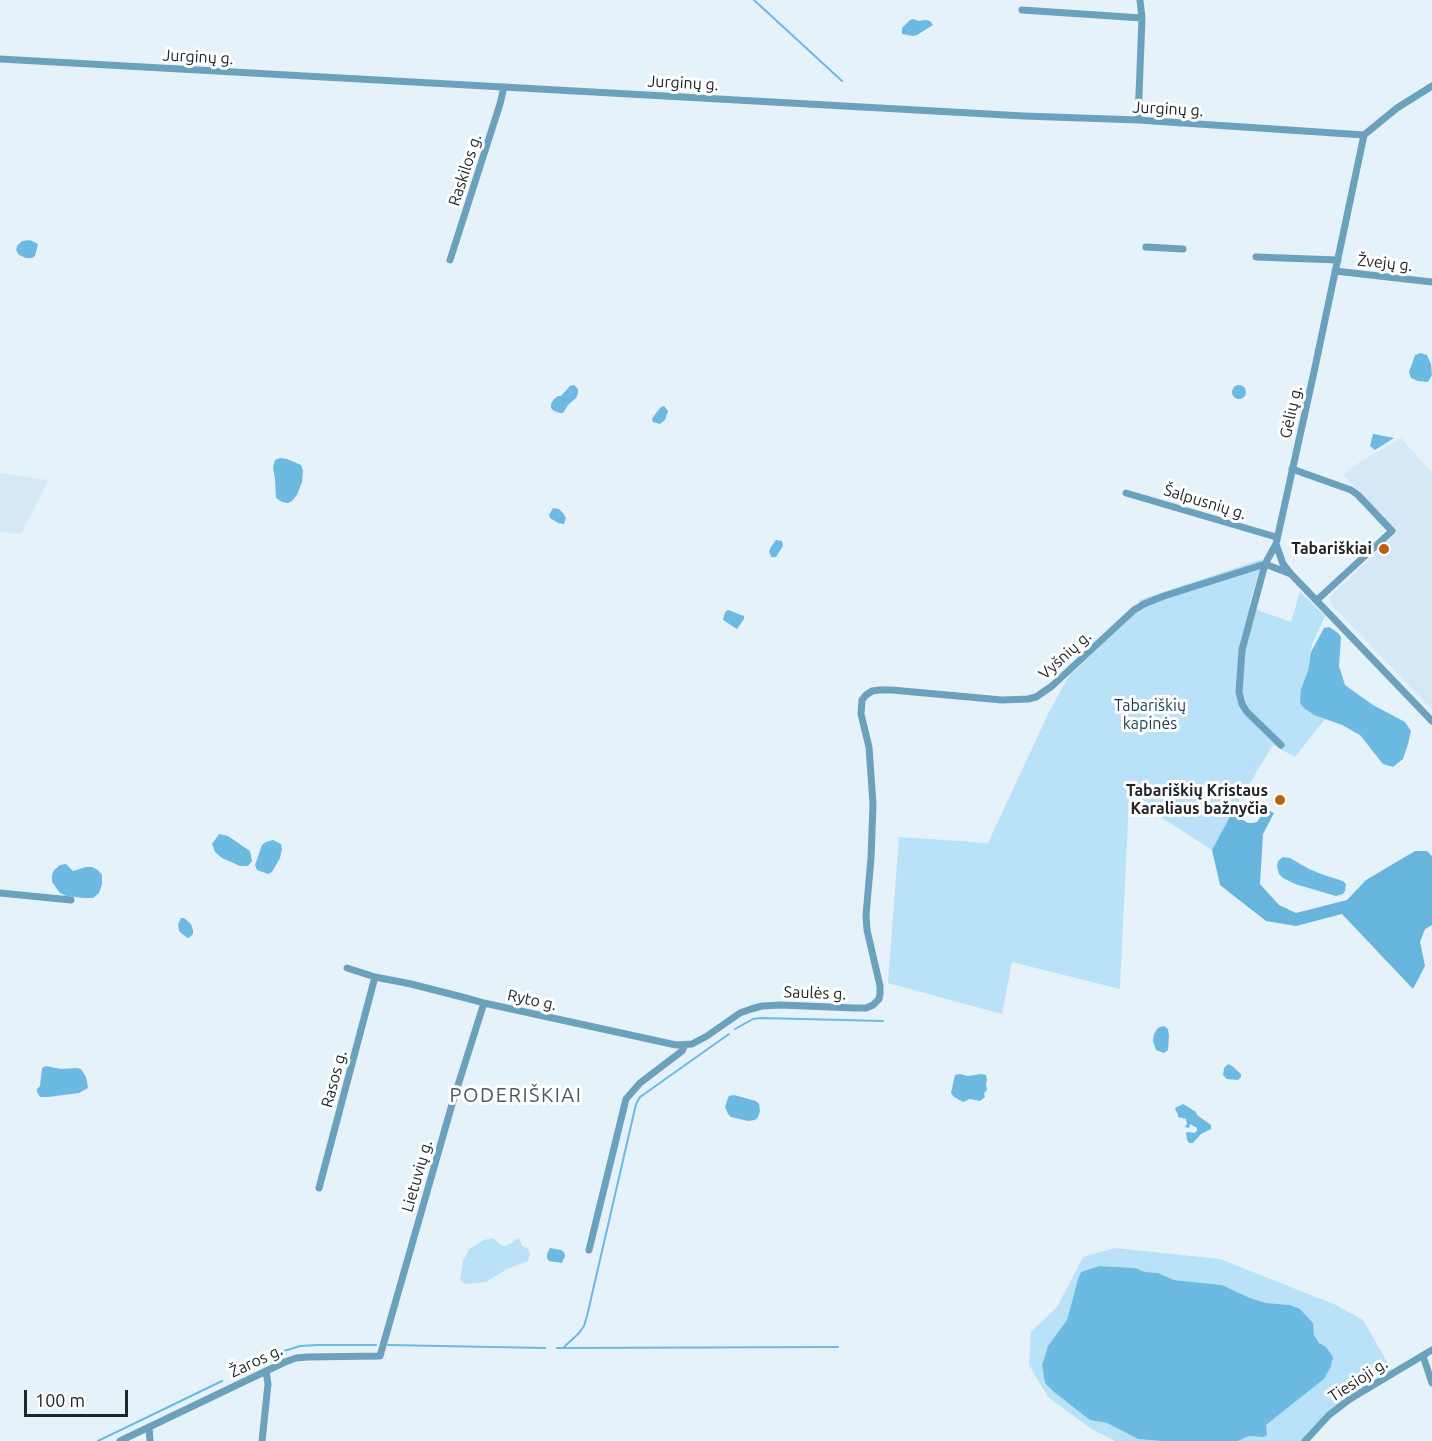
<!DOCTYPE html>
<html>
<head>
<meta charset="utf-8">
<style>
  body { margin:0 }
  #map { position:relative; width:1432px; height:1441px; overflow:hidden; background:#e5f2f9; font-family:Ubuntu,sans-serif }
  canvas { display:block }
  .scale { position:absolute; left:24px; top:1390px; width:104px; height:27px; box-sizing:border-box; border:3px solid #212629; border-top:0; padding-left:8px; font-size:18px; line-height:21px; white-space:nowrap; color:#212629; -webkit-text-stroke:4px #fff; paint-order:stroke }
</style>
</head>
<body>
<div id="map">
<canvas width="1432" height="1441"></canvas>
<div class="scale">100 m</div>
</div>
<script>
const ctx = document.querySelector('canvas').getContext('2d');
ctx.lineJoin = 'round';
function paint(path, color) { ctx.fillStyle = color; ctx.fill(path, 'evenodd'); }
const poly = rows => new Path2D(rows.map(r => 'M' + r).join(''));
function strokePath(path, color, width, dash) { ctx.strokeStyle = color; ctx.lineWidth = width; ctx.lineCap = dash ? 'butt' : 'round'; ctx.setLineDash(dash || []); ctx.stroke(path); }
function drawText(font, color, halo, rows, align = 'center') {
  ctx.font = font + ' Ubuntu,sans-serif'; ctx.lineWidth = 6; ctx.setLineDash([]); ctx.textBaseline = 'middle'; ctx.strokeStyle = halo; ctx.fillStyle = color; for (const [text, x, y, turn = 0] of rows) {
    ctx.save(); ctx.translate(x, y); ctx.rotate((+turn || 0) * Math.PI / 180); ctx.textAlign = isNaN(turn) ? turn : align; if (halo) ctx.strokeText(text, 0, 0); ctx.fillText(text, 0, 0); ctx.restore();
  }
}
const built = poly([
  [1401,438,1432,473,1432,710,1330,603,1330,596,1398,532,1343,475,1355,465],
  [0,473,47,480,46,485,21,534,0,531]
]);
const green = poly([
  [1262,559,1249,607,1291,622,1300,592,1325,616,1312,644,1308,671,1301,689,1314,715,1325,719,1295,757,1273,745,1242,796,1212,850,1129,797,1120,989,1012,962,1002,1014,888,983,899,837,988,843,1048,714,1069,676,1141,608,1139,600],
  [493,1238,501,1245,505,1246,512,1243,516,1239,519,1238,522,1246,528,1249,530,1254,528,1261,507,1269,486,1282,465,1284,460,1280,463,1261,469,1249,484,1240],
  [1115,1248,1220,1259,1336,1305,1363,1320,1393,1372,1350,1399,1305,1441,1238,1441,1249,1436,1263,1437,1266,1425,1324,1379,1319,1343,1314,1335,1313,1323,1290,1305,1266,1303,1250,1298,1222,1285,1174,1280,1158,1273,1145,1272,1135,1268,1099,1266,1081,1272,1078,1279,1067,1320,1048,1346,1042,1365,1045,1382,1090,1420,1107,1423,1138,1439,1162,1441,1115,1441,1090,1428,1048,1397,1029,1365,1031,1332,1057,1307,1083,1257]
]);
const forest = poly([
  [1266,809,1274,813,1263,834,1260,884,1279,905,1296,913,1347,900,1366,880,1415,851,1427,851,1432,856,1432,925,1425,929,1420,942,1425,966,1413,989,1342,914,1296,926,1266,921,1220,885,1212,850,1232,813,1248,823,1253,823,1257,822]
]);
const water = poly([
  [913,19,919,21,926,20,930,21,933,25,917,35,913,36,902,34,902,28,910,20],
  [30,240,38,244,35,256,32,258,26,258,19,255,16,250,17,246,22,241],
  [1421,353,1427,355,1431,364,1432,375,1428,382,1418,381,1411,378,1409,372,1415,355],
  [574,385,578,389,578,393,576,398,568,405,563,413,560,413,554,411,551,408,551,404,554,399,558,396,561,396,570,386],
  '1232 392a7 7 0 1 1 14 0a7 7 0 1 1-14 0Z',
  [664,406,668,411,665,420,660,424,653,422,652,419,656,413,661,407],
  [1373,434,1374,434,1394,438,1375,450,1370,446],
  [280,458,287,459,301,465,303,471,302,482,297,495,292,501,288,503,282,502,276,498,275,479,273,467,275,460],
  [553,508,559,509,563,513,566,518,564,524,558,523,550,518,549,515],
  [776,540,782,541,783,546,776,557,771,557,769,551,771,547],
  [728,610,744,616,744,619,737,629,723,620,725,612],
  [1329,627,1338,633,1341,637,1339,666,1345,685,1373,705,1405,722,1411,731,1408,744,1403,759,1393,767,1383,764,1360,735,1342,725,1314,715,1304,708,1300,703,1301,689,1308,671,1311,652,1324,628],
  [219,834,228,836,250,851,252,861,248,866,240,866,222,858,215,852,212,844],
  [273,840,281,844,282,849,280,858,272,872,268,874,257,870,255,865,262,845,266,842],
  [1283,857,1290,858,1309,869,1324,875,1343,881,1346,884,1345,891,1343,894,1336,896,1295,884,1283,878,1279,874,1277,866,1278,861],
  [66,864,73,871,86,867,92,867,98,870,102,875,102,884,99,893,93,898,84,898,66,896,60,893,52,882,52,875,54,870,60,865],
  [181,918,184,918,191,924,193,930,193,934,190,937,188,938,182,934,179,931,178,924],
  [1164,1026,1168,1029,1169,1036,1168,1050,1164,1053,1156,1050,1153,1041,1154,1034,1157,1029,1160,1027],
  [1228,1064,1232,1066,1241,1074,1241,1077,1238,1080,1227,1079,1223,1075,1224,1068],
  [46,1066,61,1069,76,1068,81,1069,86,1077,88,1088,79,1093,48,1097,40,1097,37,1092,37,1089,40,1086,42,1068],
  [960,1074,968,1076,981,1074,986,1075,987,1080,986,1084,987,1090,984,1093,985,1097,980,1101,970,1099,963,1102,954,1097,951,1093,954,1079,955,1075],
  [734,1095,756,1101,759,1104,760,1111,758,1117,755,1120,748,1121,731,1117,728,1114,725,1107,728,1098,729,1096],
  [1183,1104,1196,1112,1197,1115,1211,1125,1211,1129,1201,1134,1193,1143,1189,1143,1187,1140,1186,1133,1188,1132,1194,1133,1197,1131,1197,1128,1190,1124,1189,1128,1185,1127,1187,1124,1186,1119,1178,1117,1178,1114,1176,1111,1175,1108],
  [550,1248,561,1250,564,1252,565,1256,562,1263,549,1261,547,1258,547,1254],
  [1099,1266,1135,1268,1145,1272,1158,1273,1174,1280,1222,1285,1250,1298,1266,1303,1290,1305,1300,1309,1313,1323,1314,1335,1319,1343,1326,1347,1333,1357,1331,1366,1324,1379,1266,1425,1267,1435,1263,1437,1249,1436,1238,1441,1162,1441,1138,1439,1107,1423,1090,1420,1054,1392,1045,1383,1042,1365,1048,1346,1067,1320,1078,1279,1081,1272]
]);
const stream = poly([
  [754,0,842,81],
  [735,1029,753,1019,761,1018,883,1021],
  [388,1345,545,1348],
  [557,1348,838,1347],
  [563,1348,579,1333,584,1326,587,1316,636,1104,640,1097,729,1034],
  [237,1374,284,1351,300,1346,317,1345,376,1345],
  [98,1441,222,1381]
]);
const street = poly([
  [1022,10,1142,18],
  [0,59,1024,116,1138,120,1364,135],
  [1432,86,1397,108,1364,135,1314,372,1276,544,1283,564,1291,574,1432,721],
  [1138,120,1142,18,1140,0],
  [1146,247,1183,249],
  [1256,257,1338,260],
  [450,260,500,104,504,87],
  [1335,271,1432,282],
  [1292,469,1351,490,1358,495,1392,531,1317,600],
  [1126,493,1276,537],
  [1276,544,1265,564,1242,650,1239,692,1242,704,1247,712,1281,745],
  [0,893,71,900],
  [347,968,375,977,411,984,466,998,484,1003,676,1045,692,1044,707,1036,740,1013,751,1009,762,1006,780,1005,855,1008,866,1008,873,1005,879,999,880,994,880,986,867,930,866,915,871,858,873,804,869,747,861,714,862,700,866,695,872,691,879,690,892,690,1002,700,1028,699,1036,697,1052,686,1134,610,1144,604,1164,596,1265,564,1291,574],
  [319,1188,375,977],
  [589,1250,626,1099,640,1083,682,1051,685,1045],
  [1423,1356,1432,1383],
  [149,1427,150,1441],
  [120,1441,285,1362,296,1358,307,1357,380,1356,453,1101,484,1003],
  [262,1441,268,1384,266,1371],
  [1305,1441,1329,1415,1350,1399,1432,1350]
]);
const markers = [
  [1384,549,6,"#bd600f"],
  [1280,800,6,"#bd600f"]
];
const streetNames = [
  ["Jurginų g.",198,57,3],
  ["Jurginų g.",683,83,3],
  ["Jurginų g.",1168,109,3],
  ["Raskilos g.",465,170,-72],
  ["Žvejų g.",1385,263,6],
  ["Gėlių g.",1291,412,-77],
  ["Šalpusnių g.",1205,502,17],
  ["Vyšnių g.",1065,655,-42],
  ["Saulės g.",815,993,2],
  ["Ryto g.",532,1000,12],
  ["Rasos g.",334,1079,-75],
  ["Lietuvių g.",417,1176,-74],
  ["Žaros g.",256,1361,-25],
  ["Tiesioji g.",1358,1380,-33]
];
const poiNames = [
  ["Tabariškiai",1372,549],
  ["Tabariškių Kristaus",1268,791],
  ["Karaliaus bažnyčia",1268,809]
];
const parkNames = [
  ["Tabariškių",1150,706],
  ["kapinės",1150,724]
];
const quarterNames = [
  ["PODERIŠKIAI",516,1095]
];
paint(built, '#d4e9f5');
paint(green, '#b9e1f8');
paint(forest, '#67b4dd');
paint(water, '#6cb9e2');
strokePath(stream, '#6cb9e2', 2);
strokePath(street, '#6ca1be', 7);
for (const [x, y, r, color] of markers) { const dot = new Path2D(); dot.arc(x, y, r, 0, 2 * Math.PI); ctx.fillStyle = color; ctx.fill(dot); strokePath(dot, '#fff', 2); }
drawText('16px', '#212629', '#fff', streetNames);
drawText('bold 16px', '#212629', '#fff', poiNames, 'right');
drawText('16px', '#1b3e50', '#fff', parkNames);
ctx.letterSpacing = '1.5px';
drawText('20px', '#4c575d', '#fff', quarterNames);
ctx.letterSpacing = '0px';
</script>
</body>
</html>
